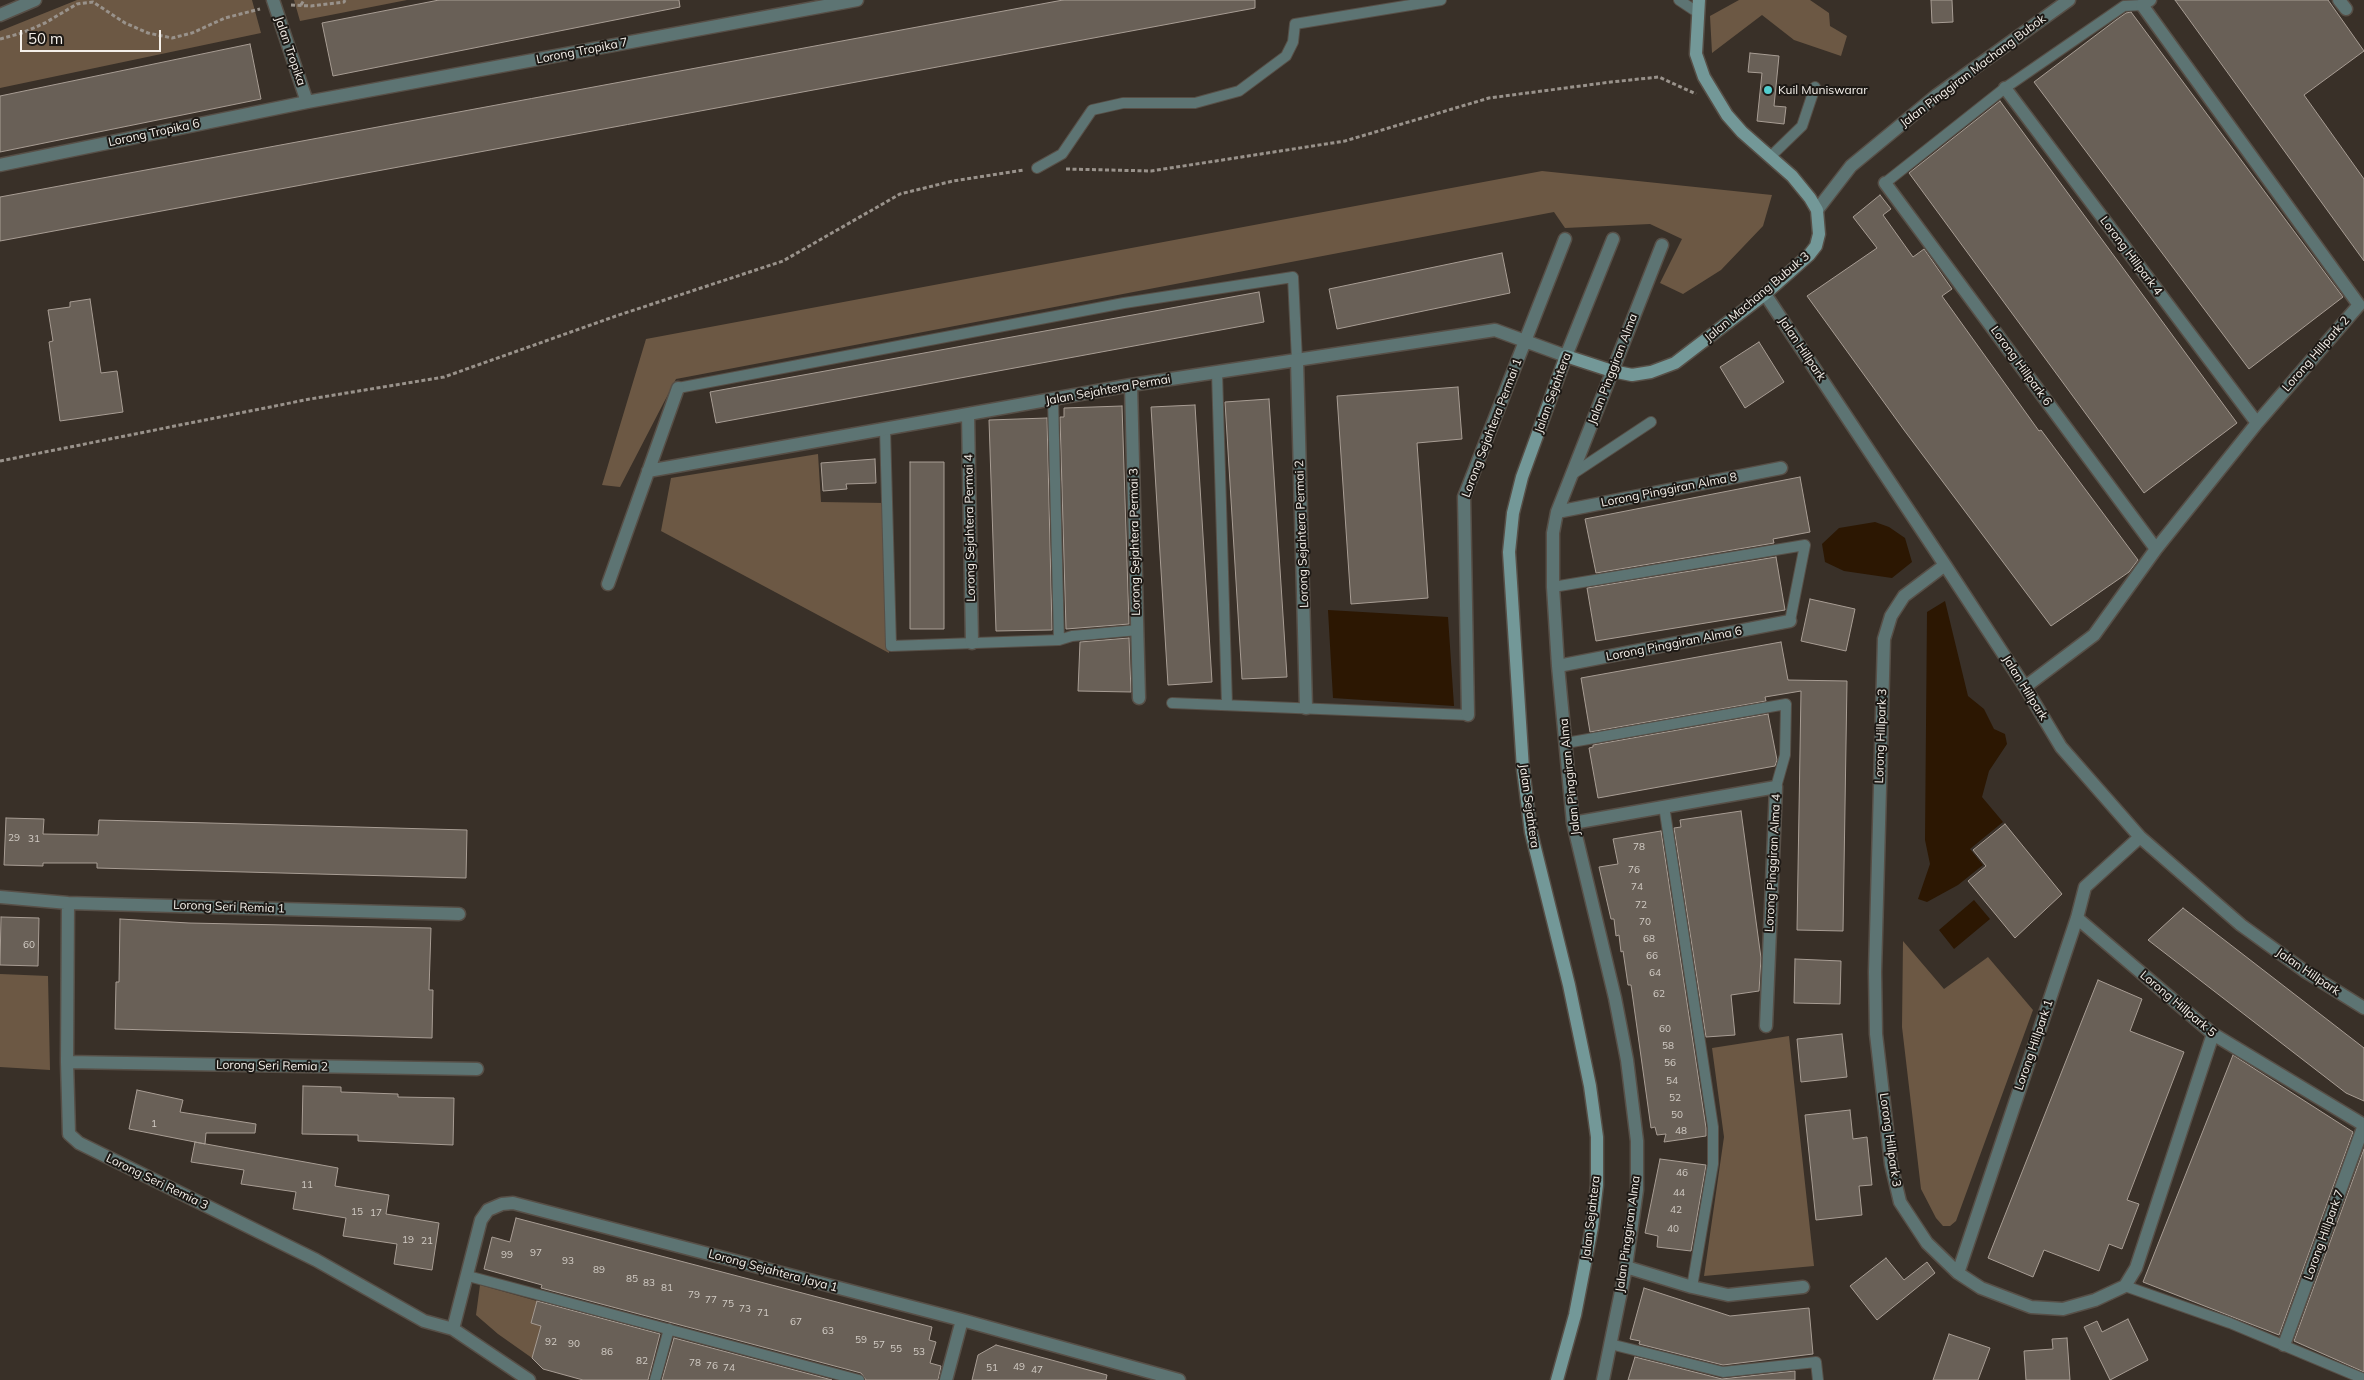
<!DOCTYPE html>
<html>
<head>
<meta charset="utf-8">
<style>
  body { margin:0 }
  #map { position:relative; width:2364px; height:1380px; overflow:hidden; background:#393028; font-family:Mulish,sans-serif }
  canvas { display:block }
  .scale { position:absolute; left:20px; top:30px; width:141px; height:22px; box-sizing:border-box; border:2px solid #f5f0ea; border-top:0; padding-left:6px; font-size:15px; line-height:18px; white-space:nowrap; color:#f5f0ea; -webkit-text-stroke:4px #1d1915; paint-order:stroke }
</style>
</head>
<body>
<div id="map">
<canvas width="2364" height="1380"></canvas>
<div class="scale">50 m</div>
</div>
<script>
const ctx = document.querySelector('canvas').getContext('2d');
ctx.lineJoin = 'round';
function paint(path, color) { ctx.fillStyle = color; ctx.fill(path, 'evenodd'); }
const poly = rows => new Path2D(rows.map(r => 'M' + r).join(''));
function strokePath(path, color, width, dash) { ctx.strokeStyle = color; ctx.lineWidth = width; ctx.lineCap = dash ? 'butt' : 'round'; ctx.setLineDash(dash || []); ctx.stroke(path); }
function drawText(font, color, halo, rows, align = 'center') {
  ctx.font = font + ' Mulish,sans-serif'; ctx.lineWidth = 4; ctx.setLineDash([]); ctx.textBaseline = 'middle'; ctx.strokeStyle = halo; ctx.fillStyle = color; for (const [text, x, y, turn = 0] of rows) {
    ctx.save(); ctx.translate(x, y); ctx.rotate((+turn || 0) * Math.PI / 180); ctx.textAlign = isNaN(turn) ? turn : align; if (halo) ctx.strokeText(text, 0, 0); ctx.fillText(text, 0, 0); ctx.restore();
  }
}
const green = poly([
  [77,0,252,0,261,33,0,88,0,31],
  [294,0,407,0,300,21],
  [1739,0,1810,0,1829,13,1830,26,1847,36,1841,56,1794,40,1762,15,1712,53,1710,16],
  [1542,171,1772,195,1763,226,1721,270,1683,294,1660,283,1682,239,1650,224,1565,228,1554,212,676,379,620,487,602,485,646,339],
  [818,454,821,502,886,503,889,653,661,531,671,478],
  [1903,941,1944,989,1988,957,2033,1010,1956,1221,1950,1226,1943,1226,1936,1218,1921,1189,1902,1027],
  [0,974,48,976,50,1070,0,1067],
  [1789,1036,1814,1266,1704,1276,1724,1137,1712,1048],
  [480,1285,537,1301,531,1323,541,1326,532,1358,498,1334,476,1315]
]);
const water = poly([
  [1875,522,1889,527,1905,538,1912,562,1892,578,1844,571,1825,562,1822,544,1839,528],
  [1945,601,1968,696,1984,709,1994,729,2005,734,2007,744,1989,771,1982,797,2003,822,1970,849,1983,865,1958,885,1927,902,1918,899,1930,864,1925,840,1927,612],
  [1328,610,1448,617,1454,706,1333,698],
  [1974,900,1990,919,1954,949,1939,930]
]);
const building = poly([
  [439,0,679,0,680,7,333,76,322,23,439,0],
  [1063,0,1255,0,1255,8,0,241,0,197,1063,0],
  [1931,0,1952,0,1953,22,1932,23,1931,0],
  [2175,0,2328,0,2364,51,2304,95,2364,179,2364,261,2175,0],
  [2131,12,2343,297,2249,369,2034,82,2116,20,2126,13,2131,12],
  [250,44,261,99,0,152,0,96,250,44],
  [1750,53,1779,56,1774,106,1786,107,1784,124,1757,121,1762,73,1748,72,1750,53],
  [2000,101,2237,423,2144,493,1909,173,2000,101],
  [1880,195,1891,209,1883,215,1913,257,1924,249,1952,289,1942,296,2039,431,2041,430,2138,560,2129,572,2051,626,1904,430,1807,296,1877,248,1853,217,1880,195],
  [1502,253,1510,293,1337,329,1329,289,1502,253],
  [1259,292,1264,322,716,423,710,392,1259,292],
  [90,299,101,373,117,371,123,412,60,421,49,342,53,341,48,310,70,307,70,302,90,299],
  [1759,342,1784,382,1745,408,1720,367,1759,342],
  [1458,387,1462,439,1417,443,1428,598,1351,604,1337,396,1458,387],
  [1269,399,1287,677,1242,679,1225,402,1269,399],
  [1195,405,1212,682,1168,685,1151,407,1195,405],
  [1122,406,1129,624,1066,629,1060,417,1064,417,1064,408,1122,406],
  [1047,418,1052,630,996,631,989,420,1047,418],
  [875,459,876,483,846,484,847,489,823,491,821,463,875,459],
  [910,462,944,462,944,629,910,629,910,462],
  [1800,477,1810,532,1773,539,1774,543,1596,573,1585,519,1800,477],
  [1776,557,1785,610,1596,641,1587,588,1776,557],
  [1810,599,1855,609,1846,651,1801,641,1810,599],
  [1129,638,1131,692,1078,691,1080,642,1129,638],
  [1781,642,1788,680,1847,681,1843,931,1797,930,1801,691,1765,697,1766,701,1590,732,1581,678,1781,642],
  [1768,714,1777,760,1775,766,1598,798,1589,748,1593,747,1593,745,1768,714],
  [1741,811,1761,958,1759,991,1731,995,1735,1035,1706,1037,1674,828,1681,827,1680,820,1741,811],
  [6,818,44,819,43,834,98,835,99,820,467,830,466,878,97,868,97,863,43,863,43,866,4,865,6,818],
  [2005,824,2062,894,2015,938,1968,881,1986,866,1973,850,2005,824],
  [1661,831,1706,1128,1706,1136,1664,1142,1666,1134,1657,1135,1655,1127,1651,1128,1631,985,1628,985,1623,951,1621,952,1619,935,1616,936,1614,919,1611,919,1599,867,1618,864,1613,839,1661,831],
  [2183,908,2364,1048,2364,1101,2346,1093,2148,940,2183,908],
  [1,917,39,918,38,966,0,965,1,917],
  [120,919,189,923,431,928,429,990,433,990,432,1038,115,1029,116,982,119,982,120,919],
  [1795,959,1841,961,1840,1004,1794,1003,1795,959],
  [2098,980,2142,999,2130,1031,2184,1052,2127,1200,2139,1204,2122,1249,2109,1244,2099,1271,2044,1250,2033,1277,1988,1258,2098,980],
  [1842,1034,1847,1077,1801,1082,1797,1039,1842,1034],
  [2233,1055,2353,1132,2279,1335,2143,1282,2233,1055],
  [303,1086,341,1087,341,1092,398,1094,398,1097,454,1098,453,1145,358,1141,358,1135,302,1134,303,1086],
  [137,1090,183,1100,180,1112,256,1124,255,1133,206,1133,205,1144,129,1129,137,1090],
  [1850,1110,1853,1139,1867,1137,1872,1185,1859,1186,1862,1215,1816,1220,1805,1115,1850,1110],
  [195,1142,338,1168,335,1186,389,1195,386,1214,439,1223,432,1270,394,1264,397,1244,343,1236,346,1218,293,1209,296,1192,241,1184,244,1170,191,1162,195,1142],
  [2364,1149,2364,1372,2294,1341,2364,1149],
  [1660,1159,1706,1165,1691,1251,1657,1247,1658,1236,1645,1233,1660,1159],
  [516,1218,932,1327,929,1340,936,1342,930,1363,941,1366,938,1380,866,1380,861,1373,541,1288,542,1285,484,1269,492,1237,510,1242,516,1218],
  [1886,1258,1904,1280,1927,1262,1935,1273,1877,1320,1850,1286,1886,1258],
  [1644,1288,1730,1316,1809,1308,1813,1354,1723,1365,1639,1344,1640,1341,1630,1339,1644,1288],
  [537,1301,660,1334,648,1380,583,1380,543,1369,532,1358,541,1326,531,1323,537,1301],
  [2128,1319,2148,1360,2110,1380,2084,1327,2097,1321,2102,1332,2128,1319],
  [1949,1334,1990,1348,1978,1380,1933,1380,1949,1334],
  [674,1338,832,1380,662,1380,674,1338],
  [2067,1338,2070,1380,2026,1380,2024,1351,2053,1349,2052,1339,2067,1338],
  [996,1345,1107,1375,1106,1380,972,1380,978,1355,996,1345],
  [1635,1357,1722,1379,1795,1371,1795,1380,1628,1380,1635,1357]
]);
const path = poly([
  [291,5,311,6,344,2,345,0],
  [301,5,304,0],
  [0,39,22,33,45,23,77,4,93,2,125,23,148,33,172,38,192,33,225,18,260,9],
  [1066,169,1151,171,1345,141,1489,98,1611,82,1659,77,1696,94],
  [0,461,310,399,444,377,616,316,783,261,900,194,953,181,1024,170]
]);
const lane = poly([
  [1679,0,1697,12],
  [1770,157,1802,126,1815,87],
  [1037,168,1062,154,1092,110,1123,103,1195,103,1239,91,1286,56,1293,42,1295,24,1441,0],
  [1885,183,2005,88,2124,6,2142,5],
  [1217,372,1227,705],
  [678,388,1124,303,1293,277,1297,360],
  [1053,399,1059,640],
  [885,429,891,646,1059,640,1072,636,1138,630],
  [1571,475,1651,422],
  [1553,587,1805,545,1790,621],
  [1172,703,1468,715],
  [1566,743,1786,704,1785,755,1776,787],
  [1664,806,1713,1127,1713,1164,1692,1287],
  [468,1276,859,1380],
  [2125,1286,2230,1323,2364,1379],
  [1610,1344,1723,1372,1816,1362,1818,1380],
  [655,1380,669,1329]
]);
const street = poly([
  [273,0,307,102],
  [2339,0,2346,9],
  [0,15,35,0],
  [2005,88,2257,423],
  [0,165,307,102,857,0],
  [1885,183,2156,549],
  [1817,210,1851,166,1937,95,2069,0],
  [1765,294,1945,565,2025,687,2061,747,2140,837,2241,925,2306,972,2364,1008],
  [1297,360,1306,708],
  [1131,385,1139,698],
  [968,414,972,643],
  [648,471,1131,385,1495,330,1566,356,1613,239],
  [1557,512,1781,468],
  [1945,565,1904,596,1891,616,1884,639,1875,972,1876,1034,1891,1164,1900,1202,1927,1243,1958,1273,1981,1288,2031,1307,2063,1309,2095,1300,2125,1286,2136,1268,2213,1034],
  [608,584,678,388],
  [1558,666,1790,621],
  [2025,687,2094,635,2156,549,2257,423,2359,305,2142,5,2150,0],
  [1468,715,1464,497,1565,239],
  [1573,823,1776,787,1766,1026],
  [0,897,68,903,459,914],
  [68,903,67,1062,69,1134,79,1143,316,1260,424,1321,453,1329,529,1380],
  [2077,918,2213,1034,2364,1125],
  [67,1062,477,1069],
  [1626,1267,1692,1287,1728,1295,1803,1287],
  [1958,1273,2077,918,2085,887,2140,837],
  [453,1329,481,1220,488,1210,502,1204,513,1203,962,1320,1179,1380],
  [2284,1345,2364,1125],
  [946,1380,962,1320],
  [1603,1380,1626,1267,1637,1190,1637,1141,1627,1060,1615,998,1573,823,1558,666,1553,587,1553,533,1557,512,1662,245]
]);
const secondary = poly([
  [1557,1380,1575,1315,1592,1227,1597,1185,1597,1137,1590,1086,1569,985,1531,832,1523,769,1509,552,1513,513,1522,477,1566,356,1612,371,1632,375,1651,372,1675,363,1765,294,1809,255,1816,246,1819,234,1817,210,1810,198,1792,176,1742,132,1727,115,1704,77,1696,54,1699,0]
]);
const markers = [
  [1768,90,5,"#52cdce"]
];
const numberNames = [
  ["29",14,838],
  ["31",34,839],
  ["78",1639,847],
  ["76",1634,870],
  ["74",1637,887],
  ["72",1641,905],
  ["70",1645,922],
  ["68",1649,939],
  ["60",29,945],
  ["66",1652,956],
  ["64",1655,973],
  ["62",1659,994],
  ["60",1665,1029],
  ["58",1668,1046],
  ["56",1670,1063],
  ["54",1672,1081],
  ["52",1675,1098],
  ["50",1677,1115],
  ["1",154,1124],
  ["48",1681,1131],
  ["46",1682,1173],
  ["11",307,1185],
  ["44",1679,1193],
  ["42",1676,1210],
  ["15",357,1212],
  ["17",376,1213],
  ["40",1673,1229],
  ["19",408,1240],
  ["21",427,1241],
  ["97",536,1253],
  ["99",507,1255],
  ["93",568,1261],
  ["89",599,1270],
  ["85",632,1279],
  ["83",649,1283],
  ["81",667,1288],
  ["79",694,1295],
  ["77",711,1300],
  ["75",728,1304],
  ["73",745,1309],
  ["71",763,1313],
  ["67",796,1322],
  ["63",828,1331],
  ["59",861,1340],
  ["92",551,1342],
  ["90",574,1344],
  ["57",879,1345],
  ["55",896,1349],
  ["86",607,1352],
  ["53",919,1352],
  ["82",642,1361],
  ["78",695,1363],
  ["76",712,1366],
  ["49",1019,1367],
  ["74",729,1368],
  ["51",992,1368],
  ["47",1037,1370]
];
const streetNames = [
  ["Jalan Tropika",290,51,71],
  ["Lorong Tropika 7",582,51,-11],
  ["Jalan Pinggiran Machang Bubok",1973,71,-37],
  ["Lorong Tropika 6",154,133,-12],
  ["Lorong Hillpark 4",2131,256,53],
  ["Jalan Machang Bubuk 3",1757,297,-40],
  ["Jalan Hillpark",1802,349,56],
  ["Lorong Hillpark 2",2316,354,-49],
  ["Lorong Hillpark 6",2021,366,54],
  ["Jalan Pinggiran Alma",1613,369,-69],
  ["Jalan Sejahtera Permai",1108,390,-10],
  ["Jalan Sejahtera",1553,393,-70],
  ["Lorong Sejahtera Permai 1",1492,428,-69],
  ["Lorong Pinggiran Alma 8",1669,490,-11],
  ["Lorong Sejahtera Permai 4",970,528,-91],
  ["Lorong Sejahtera Permai 2",1302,534,-92],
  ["Lorong Sejahtera Permai 3",1135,542,-91],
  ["Lorong Pinggiran Alma 6",1674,644,-11],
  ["Jalan Hillpark",2025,688,58],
  ["Lorong Hillpark 3",1881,736,-88],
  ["Jalan Pinggiran Alma",1570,777,-96],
  ["Jalan Sejahtera",1529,806,82],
  ["Lorong Pinggiran Alma 4",1773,863,-87],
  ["Lorong Seri Remia 1",229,907,2],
  ["Jalan Hillpark",2308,972,34],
  ["Lorong Hillpark 5",2178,1004,40],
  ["Lorong Hillpark 1",2034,1045,-71],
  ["Lorong Seri Remia 2",272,1066,1],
  ["Lorong Hillpark 3",1890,1140,82],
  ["Lorong Seri Remia 3",157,1182,26],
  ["Jalan Sejahtera",1591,1218,-83],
  ["Jalan Pinggiran Alma",1628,1234,-82],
  ["Lorong Hillpark 7",2324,1235,-70],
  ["Lorong Sejahtera Jaya 1",773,1271,15]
];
const poiNames = [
  ["Kuil Muniswarar",1778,90]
];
paint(green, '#6c5844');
paint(water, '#2c1702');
paint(building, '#696057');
strokePath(building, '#a89d94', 1);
strokePath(lane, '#574f47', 12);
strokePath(street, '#574f47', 15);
strokePath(secondary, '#574f47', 15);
strokePath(path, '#99928b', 3, [4, 2.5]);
strokePath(lane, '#5d7473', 10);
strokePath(street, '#5d7473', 12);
strokePath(secondary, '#739898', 12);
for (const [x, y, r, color] of markers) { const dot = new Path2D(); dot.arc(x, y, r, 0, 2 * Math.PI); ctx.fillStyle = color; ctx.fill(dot); strokePath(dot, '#1d1915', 2); }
drawText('10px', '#d2ccc5', null, numberNames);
drawText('12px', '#f5f0ea', '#1d1915', streetNames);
drawText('12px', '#f5f0ea', '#1d1915', poiNames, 'left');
</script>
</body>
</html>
